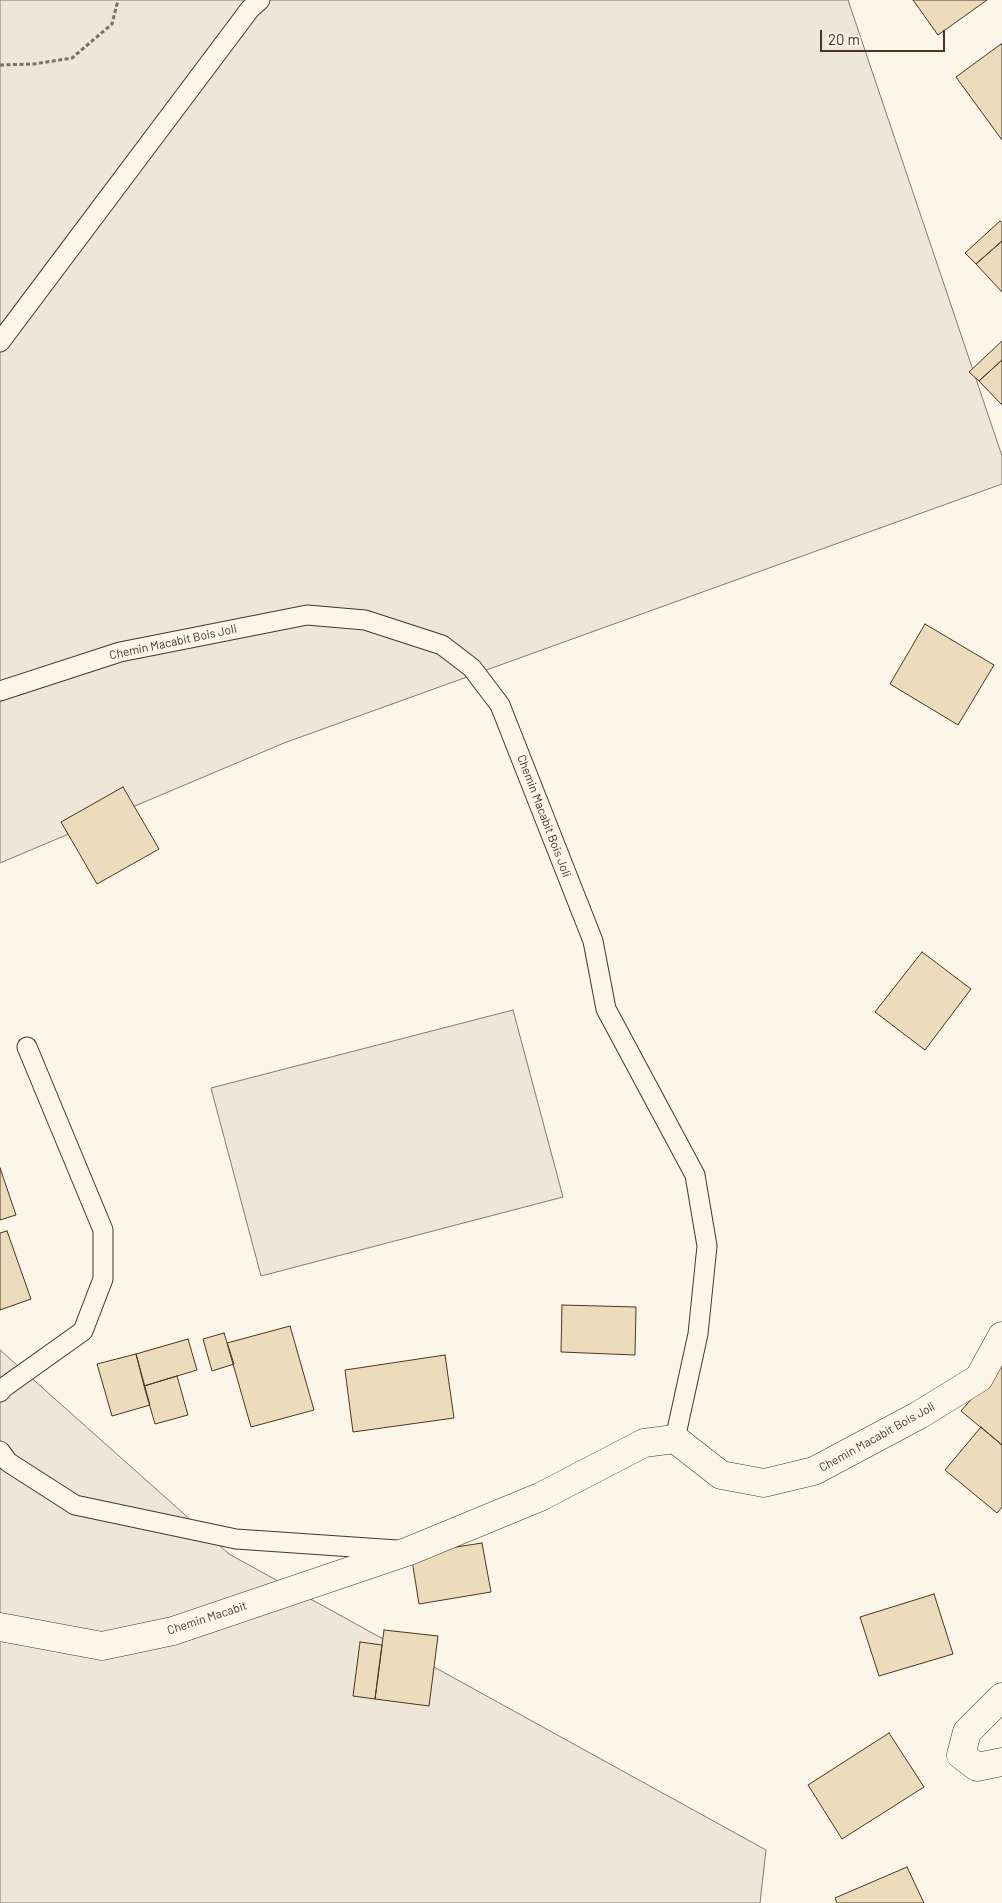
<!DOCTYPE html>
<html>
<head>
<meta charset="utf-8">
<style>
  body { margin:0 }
  #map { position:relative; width:1002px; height:1903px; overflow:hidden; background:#fbf6e9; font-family:Barlow,sans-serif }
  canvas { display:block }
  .scale { position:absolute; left:820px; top:30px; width:125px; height:22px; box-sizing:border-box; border:2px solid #4a3520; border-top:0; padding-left:6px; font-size:15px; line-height:18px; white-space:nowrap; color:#4a3520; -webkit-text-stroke:4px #fbf6e9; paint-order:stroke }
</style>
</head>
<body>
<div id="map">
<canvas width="1002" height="1903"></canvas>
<div class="scale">20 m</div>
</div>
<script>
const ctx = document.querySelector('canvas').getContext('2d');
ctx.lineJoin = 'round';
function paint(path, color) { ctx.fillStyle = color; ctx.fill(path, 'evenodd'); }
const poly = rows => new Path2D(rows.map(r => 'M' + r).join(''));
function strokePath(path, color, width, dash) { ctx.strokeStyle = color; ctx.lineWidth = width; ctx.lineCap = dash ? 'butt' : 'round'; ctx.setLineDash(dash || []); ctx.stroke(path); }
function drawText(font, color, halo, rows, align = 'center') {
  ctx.font = font + ' Barlow,sans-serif'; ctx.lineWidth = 4; ctx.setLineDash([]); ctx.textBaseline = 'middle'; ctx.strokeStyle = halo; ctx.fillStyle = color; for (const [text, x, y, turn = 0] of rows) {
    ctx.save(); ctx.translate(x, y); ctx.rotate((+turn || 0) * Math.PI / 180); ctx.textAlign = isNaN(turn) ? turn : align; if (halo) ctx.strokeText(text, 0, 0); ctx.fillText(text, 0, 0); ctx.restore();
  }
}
const green = poly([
  [0,0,848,0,1002,456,1002,484,284,743,0,863,0,0],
  [513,1010,563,1197,261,1276,211,1088,513,1010],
  [0,1350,229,1554,766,1850,760,1903,0,1903,0,1350]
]);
const building = poly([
  [913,0,987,0,938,35,913,0],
  [1001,44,1002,45,1002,140,956,77,1001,44],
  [1000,221,1002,223,1002,241,976,264,965,253,1000,221],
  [1002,241,1002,292,976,264,1002,241],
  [1002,341,1002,360,979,381,969,372,1002,341],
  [1002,360,1002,405,979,381,1002,360],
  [925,624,994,665,958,725,890,684,925,624],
  [123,787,159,849,97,884,61,822,123,787],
  [922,952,971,989,925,1050,875,1012,922,952],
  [0,1168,16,1215,0,1220,0,1168],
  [7,1231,31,1299,0,1310,0,1233,7,1231],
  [562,1305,636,1307,635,1355,561,1352,562,1305],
  [290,1326,314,1410,251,1427,227,1343,290,1326],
  [224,1333,234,1364,212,1371,203,1339,224,1333],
  [188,1339,197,1370,144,1386,136,1354,188,1339],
  [136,1354,150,1405,112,1416,97,1364,136,1354],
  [445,1355,454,1418,353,1432,345,1370,445,1355],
  [1001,1365,1002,1366,1002,1445,961,1411,1001,1365],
  [177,1376,188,1415,155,1424,144,1386,177,1376],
  [981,1427,1002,1445,1002,1507,997,1513,945,1470,981,1427],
  [482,1543,491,1592,419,1604,411,1554,482,1543],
  [934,1594,953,1654,879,1676,860,1617,934,1594],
  [384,1630,438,1636,429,1706,375,1699,384,1630],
  [360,1642,382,1645,375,1699,353,1696,360,1642],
  [889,1733,924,1787,842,1839,808,1785,889,1733],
  [907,1867,924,1903,837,1903,835,1898,907,1867]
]);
const path = poly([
  [0,65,34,64,72,58,112,24,118,0]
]);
const service = poly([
  [0,342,250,9,260,0],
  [0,691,120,652,307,615,365,620,442,645,472,668,500,705,593,941,606,1009,695,1175,707,1246,698,1334,675,1439],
  [0,1392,3,1388,83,1331,103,1279,103,1230,27,1047],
  [0,1451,8,1462,75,1505,236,1539,397,1550]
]);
const minor = poly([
  [0,1627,102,1646,173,1631,409,1551,540,1497,644,1443,675,1439,721,1475,764,1483,814,1471,919,1415,979,1378,1002,1336],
  [1002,1697,967,1732,961,1755,977,1767,1002,1762]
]);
const streetNames = [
  ["Chemin Macabit Bois Joli",173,642,-12],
  ["Chemin Macabit Bois Joli",544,816,69],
  ["Chemin Macabit Bois Joli",877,1437,-29],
  ["Chemin Macabit",207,1618,-18]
];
paint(green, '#ede6d9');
strokePath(green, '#887966', 1);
paint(building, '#ecdcbc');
strokePath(building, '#4a3520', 1);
strokePath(service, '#4a3520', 21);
strokePath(minor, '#4a3520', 29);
strokePath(path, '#7f6f5c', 3, [4, 2.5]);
strokePath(service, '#fbf6e9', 19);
strokePath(minor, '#fbf6e9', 28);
drawText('12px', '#4a3520', '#fbf6e9', streetNames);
</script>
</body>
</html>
